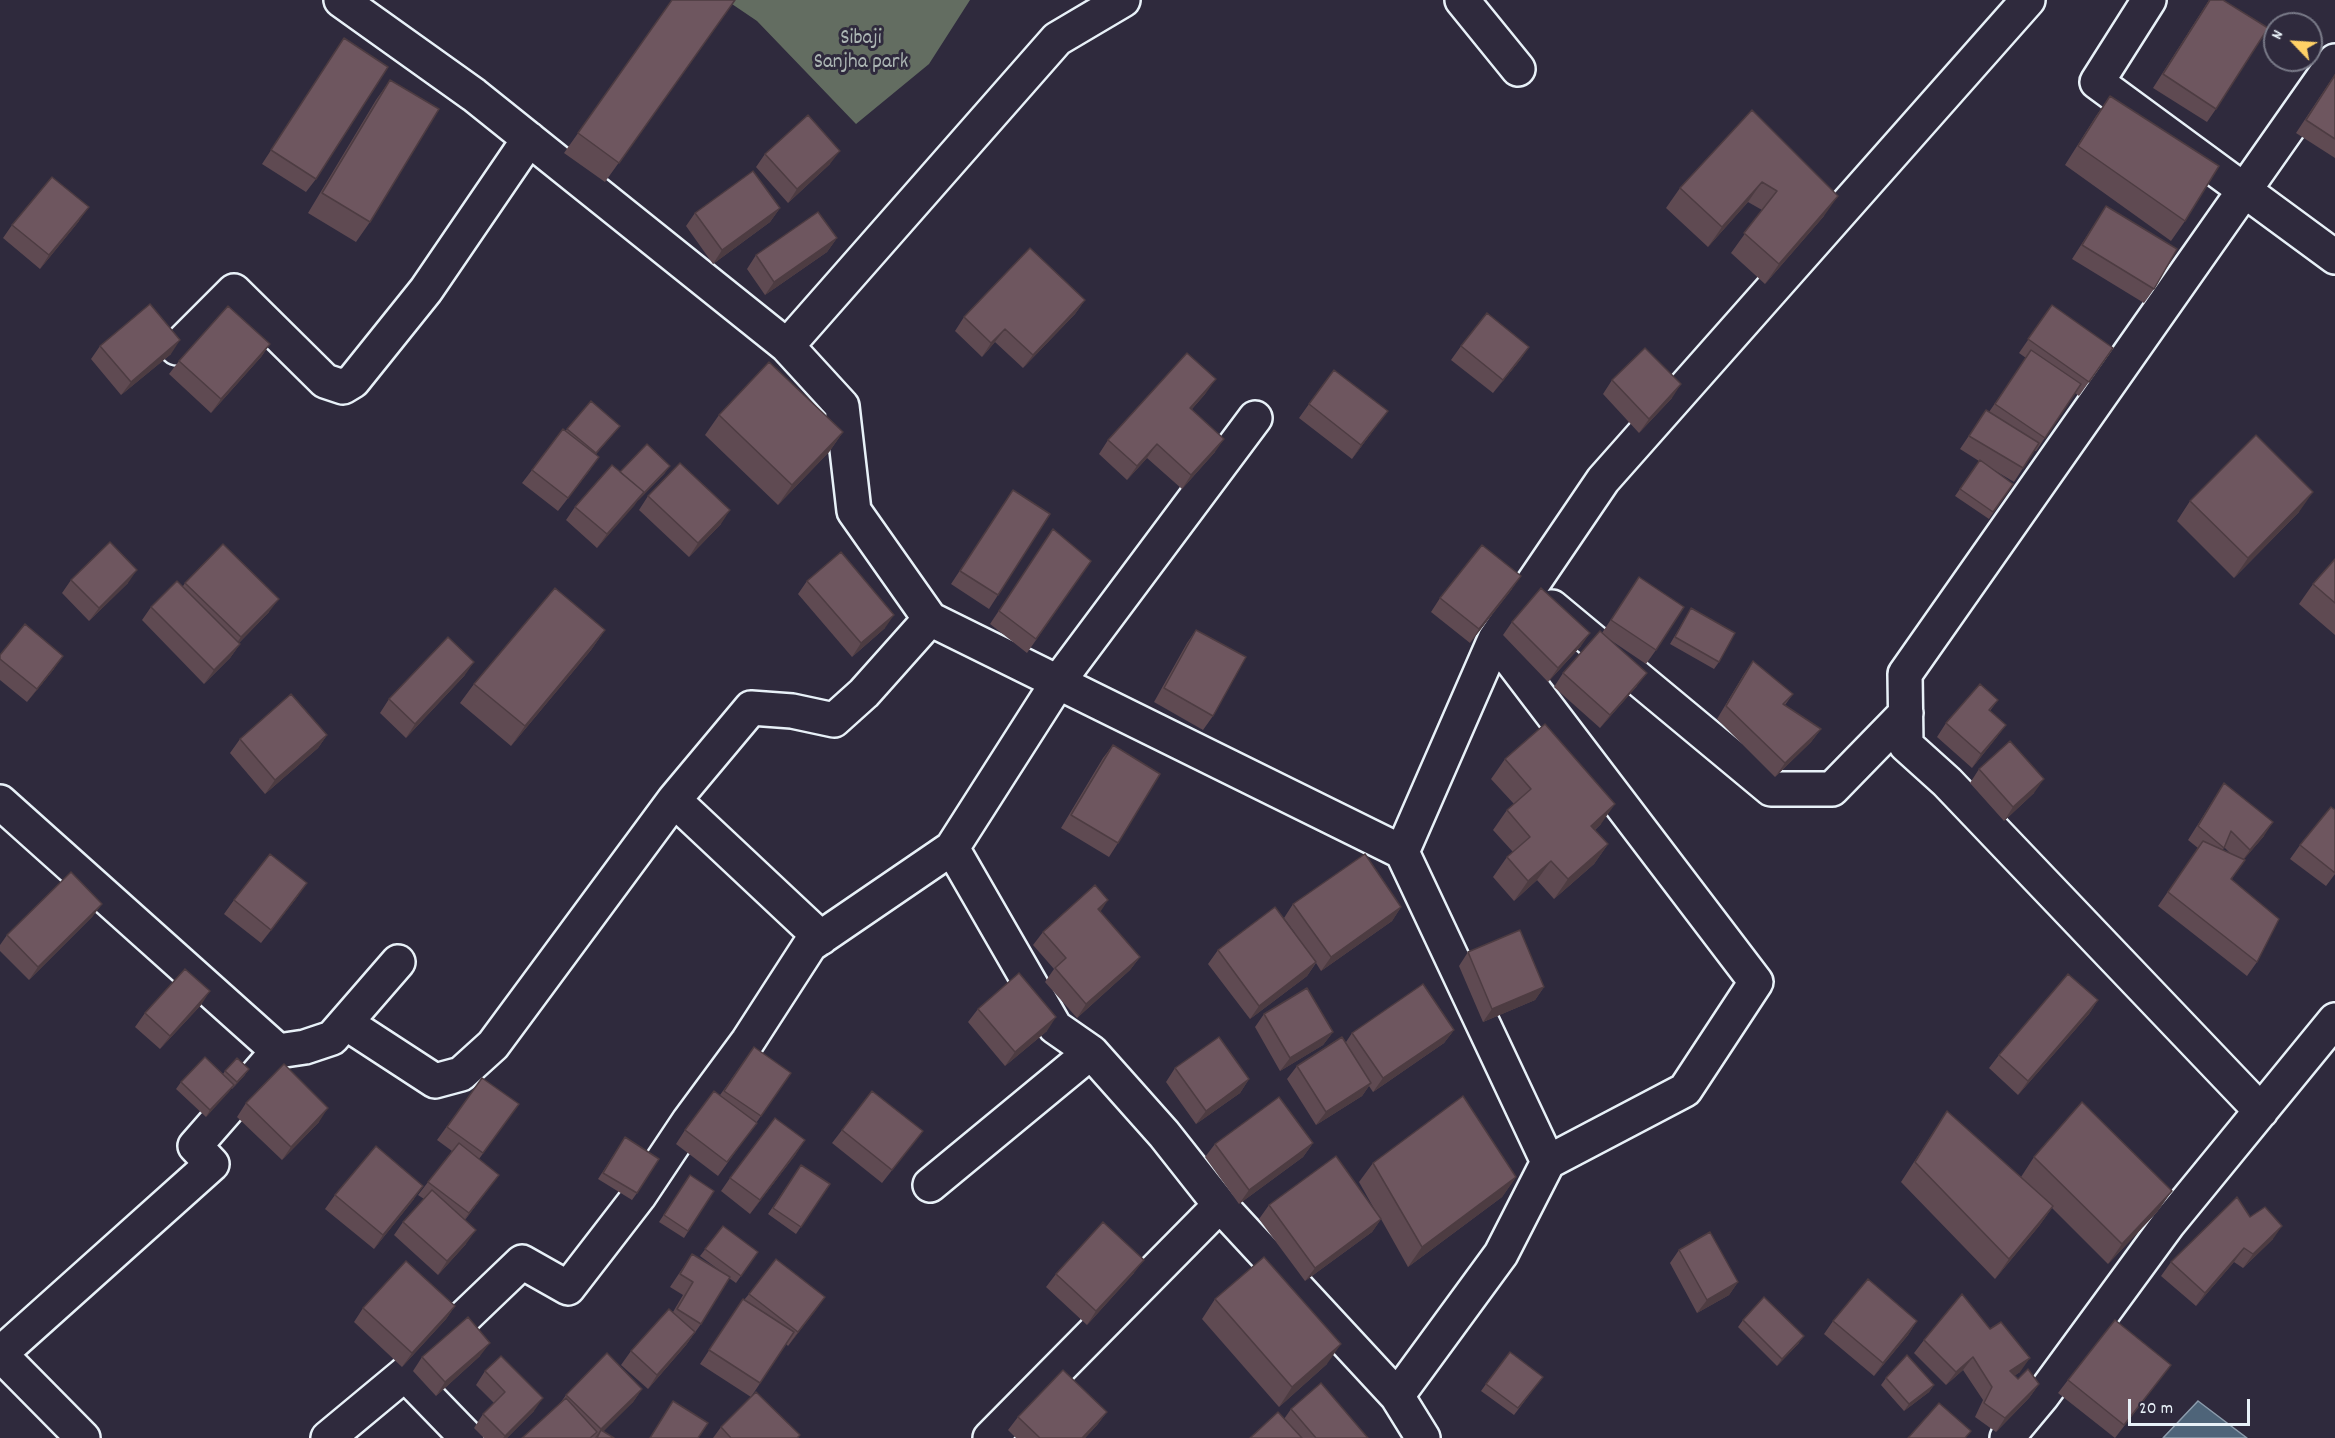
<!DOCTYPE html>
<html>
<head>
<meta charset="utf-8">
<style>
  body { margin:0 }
  #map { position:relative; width:2335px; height:1438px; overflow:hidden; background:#2f2a3d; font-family:Dekko,sans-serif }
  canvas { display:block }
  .north { position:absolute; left:2263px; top:12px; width:60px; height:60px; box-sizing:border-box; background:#2f2a3d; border:2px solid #797a88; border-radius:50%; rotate:295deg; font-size:16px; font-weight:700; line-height:24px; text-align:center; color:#e8f1f8 }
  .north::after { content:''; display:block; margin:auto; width:21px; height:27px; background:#ffd166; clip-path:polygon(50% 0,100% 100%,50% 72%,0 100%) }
  .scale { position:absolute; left:2128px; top:1399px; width:122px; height:27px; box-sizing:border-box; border:3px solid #e8f1f8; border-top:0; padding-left:8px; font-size:18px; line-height:21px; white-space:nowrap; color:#e8f1f8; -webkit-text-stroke:4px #2f2a3d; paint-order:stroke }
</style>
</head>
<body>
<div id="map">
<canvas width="2335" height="1438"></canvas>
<div class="north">N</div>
<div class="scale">20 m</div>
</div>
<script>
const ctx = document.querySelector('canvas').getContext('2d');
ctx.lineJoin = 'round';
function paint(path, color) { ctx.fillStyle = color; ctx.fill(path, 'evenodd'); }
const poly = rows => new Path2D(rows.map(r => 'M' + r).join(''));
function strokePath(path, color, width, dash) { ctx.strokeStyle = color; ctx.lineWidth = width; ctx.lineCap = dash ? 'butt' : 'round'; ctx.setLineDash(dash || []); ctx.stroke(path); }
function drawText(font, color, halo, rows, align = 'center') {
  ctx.font = font + ' Dekko,sans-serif'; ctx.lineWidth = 6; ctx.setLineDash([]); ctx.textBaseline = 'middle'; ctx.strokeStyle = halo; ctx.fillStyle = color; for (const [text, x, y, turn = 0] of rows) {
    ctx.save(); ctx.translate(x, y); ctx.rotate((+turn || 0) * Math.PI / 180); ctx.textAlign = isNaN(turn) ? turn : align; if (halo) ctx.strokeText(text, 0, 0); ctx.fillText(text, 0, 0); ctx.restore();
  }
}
const green = poly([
  [726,0,970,0,929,64,856,124,757,21]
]);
const water = poly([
  [2198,1401,2247,1438,2163,1438,2198,1401]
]);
const minor = poly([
  [341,0,474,95,787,346,842,406,854,511,930,619,1402,852,1548,1162,1501,1254,1397,1396],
  [1462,0,1518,69],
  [2149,0,2097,82,2335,257],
  [787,346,1057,39,1123,0],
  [177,348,234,291,325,381,343,387,353,381,426,290,529,139],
  [1552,607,1771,789,1832,789,1906,713],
  [1495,639,1756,982,1685,1090,1548,1162],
  [674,800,821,938],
  [0,802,278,1051,195,1146,212,1164,0,1354],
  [952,848,1055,1027,1091,1052,1164,1134,1220,1205,1397,1396,1423,1438],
  [1402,852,1495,639,1603,480,2028,0],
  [346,1023,435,1081,461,1074,493,1045,674,800,751,708,792,711,834,720,864,693,930,619],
  [278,1051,305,1047,332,1038,398,962],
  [2261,1111,1947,782,1906,745,1905,674,2335,61],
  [930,1185,1091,1052],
  [0,1354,83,1438],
  [405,1374,467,1438],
  [328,1438,405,1374,522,1262,568,1288,639,1196,689,1121,748,1041,810,945,952,848,1058,682,1255,418],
  [990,1438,1220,1205],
  [2007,1438,2042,1396,2168,1224,2335,1020]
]);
const wall = poly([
  [672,0,735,0,605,182,564,153],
  [2209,0,2216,109,2207,122,2153,88],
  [344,38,316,179,306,192,262,164],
  [2335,74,2335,158,2296,133],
  [390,80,370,222,356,242,308,213,376,100],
  [2110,96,2185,221,2171,241,2065,165,2096,116],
  [1752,110,1824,216,1765,284,1731,253,1762,210,1748,202,1708,247,1666,208,1680,188],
  [765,154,830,164,788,203,756,167],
  [2106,206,2154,289,2144,303,2072,259],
  [780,208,770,222,713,264,686,226,695,213],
  [79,221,40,269,3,238,12,225],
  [837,238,827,252,765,295,747,269,756,255],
  [1085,300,1075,314,1023,368,995,342,982,357,955,331,964,317],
  [2052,305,2113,348,2079,396,2075,393,2036,451,2034,451,2014,482,1989,467,2013,484,1989,519,1955,496,1979,461,1960,449,1986,410,1989,412,2026,358,2019,353],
  [270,344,261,357,211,413,169,374,179,361],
  [100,346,171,354,121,395,91,359],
  [1461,346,1529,347,1520,360,1493,393,1451,360],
  [1612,380,1672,398,1639,433,1603,394],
  [1206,393,1192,409,1215,452,1182,489,1147,458,1127,480,1099,454,1108,440],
  [591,401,615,432,596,454,590,470,558,511,522,483,532,470],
  [1309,404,1378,424,1352,459,1299,418],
  [719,415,843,432,829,452,778,505,705,435],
  [665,473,637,501,597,548,566,520,575,507],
  [1013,490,998,595,989,609,951,584],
  [648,496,721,524,689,557,639,510],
  [2190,501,2299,512,2234,578,2177,521],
  [1053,529,1091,561,1027,653,990,624],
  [2335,559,2335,635,2299,604,2313,584],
  [1639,577,1656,650,1646,664,1609,639,1637,686,1600,728,1554,687,1563,673,1602,633],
  [71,580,128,583,89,621,62,593],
  [807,581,885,628,852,657,798,594],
  [185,583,269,612,239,643,240,644,230,658,204,684,142,620,151,607,183,586],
  [1512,589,1470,643,1431,612,1440,598],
  [1691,608,1719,662,1714,669,1670,644],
  [1512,622,1581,646,1548,682,1503,635],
  [605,630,591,650,511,746,460,703,474,684],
  [1196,630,1213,716,1203,730,1154,702,1187,643],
  [0,655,54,669,27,702,0,680],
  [1753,661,1793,694,1785,705,1821,729,1811,742,1775,777,1717,719,1744,674],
  [465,675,406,738,380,713,389,699],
  [1998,700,1990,711,2006,725,1996,738,1972,768,1937,737,1946,723],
  [327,735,318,748,265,794,230,753,240,739],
  [1113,745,1118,843,1109,857,1061,828,1103,758],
  [1505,759,1601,824,1595,830,1608,844,1594,864,1554,899,1537,880,1514,901,1493,877,1507,857,1513,852,1493,830,1507,810,1514,804,1491,779],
  [1979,769,2034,793,2004,821,1970,783],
  [2224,783,2264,836,2243,860,2232,879,2257,962,2247,976,2158,906,2198,848,2188,840],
  [2224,847,2231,854,2223,850],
  [2335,810,2335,874,2326,886,2290,859,2300,845],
  [298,896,261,943,224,914,234,900],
  [102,904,92,917,29,980,0,951,0,945,7,935],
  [1293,904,1401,907,1392,921,1321,971,1316,963,1307,976,1250,1019,1208,964,1218,950,1295,933,1284,918],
  [1100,912,1140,957,1130,970,1077,1018,1045,982,1054,969,1033,945,1043,932],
  [1468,952,1544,987,1535,1000,1483,1022,1459,966],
  [2098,1000,2089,1014,2018,1095,1989,1068,1999,1055],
  [201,1005,160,1049,135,1027,145,1013],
  [978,1009,1047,1031,1005,1066,968,1022],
  [1264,1014,1333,1032,1323,1045,1280,1071,1255,1027],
  [1454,1030,1444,1043,1373,1092,1369,1086,1362,1096,1316,1125,1287,1079,1297,1066,1346,1042,1352,1033],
  [754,1047,791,1073,747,1136,718,1176,676,1144,685,1130,720,1095],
  [1175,1068,1249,1079,1240,1093,1196,1124,1166,1082],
  [249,1069,244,1076,232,1089,231,1088,206,1117,176,1089,181,1082,223,1074,225,1071],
  [482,1078,519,1104,479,1159,489,1188,465,1220,466,1244,438,1275,394,1235,403,1222,424,1199,418,1195,452,1151,437,1140],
  [246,1103,319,1122,282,1160,237,1117],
  [1947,1111,2021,1177,2034,1157,2158,1211,2108,1264,2052,1208,2039,1226,1995,1279,1901,1182],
  [842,1130,923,1131,882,1183,832,1143],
  [625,1137,637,1193,632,1200,598,1179],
  [1313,1143,1303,1157,1239,1204,1205,1157,1215,1144],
  [796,1154,750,1214,721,1191,730,1178],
  [1373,1163,1516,1177,1502,1197,1408,1267,1381,1219,1372,1232,1305,1281,1259,1219,1269,1205,1376,1212,1359,1182],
  [801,1165,830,1184,796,1234,768,1214],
  [690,1175,714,1191,684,1238,659,1222],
  [335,1195,414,1199,374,1249,325,1209],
  [2250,1217,2273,1239,2243,1268,2234,1262,2196,1306,2161,1276,2171,1262],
  [723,1226,758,1252,736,1283,729,1278,701,1324,686,1345,648,1389,621,1365,631,1351,673,1312,683,1295,670,1287,692,1254,722,1272,700,1256],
  [1679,1250,1738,1282,1729,1295,1697,1313,1670,1263],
  [1134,1273,1087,1325,1046,1287,1056,1274],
  [749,1294,825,1297,788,1346,786,1344,751,1397,700,1364,743,1299,744,1300],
  [1215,1299,1327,1364,1279,1407,1202,1319],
  [455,1306,446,1319,402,1367,354,1322,363,1308],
  [1743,1320,1799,1343,1777,1366,1738,1327],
  [1833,1321,1917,1321,1908,1335,1874,1376,1824,1334],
  [1924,1340,2020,1372,2014,1376,2018,1379,2039,1384,2029,1398,1996,1432,1975,1417,1983,1400,1963,1370,1946,1385,1914,1353],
  [480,1356,436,1396,413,1371,422,1357],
  [2171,1365,2161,1378,2115,1438,2058,1393,2068,1380],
  [485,1371,534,1411,507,1438,484,1438,474,1428,483,1414,494,1403,476,1385],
  [1543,1377,1514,1415,1481,1391,1486,1384],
  [1886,1378,1934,1385,1929,1392,1904,1411,1881,1385],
  [642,1389,633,1402,603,1431,614,1438,522,1438,561,1402,566,1395],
  [1291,1409,1368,1438,1250,1438,1284,1419],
  [1107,1412,1097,1425,1085,1438,1016,1438,1008,1430,1018,1417],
  [721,1427,800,1435,798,1438,713,1438]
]);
const shadedWall = poly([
  [840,151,830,164,788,203,797,189],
  [1762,182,1748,202,1708,247,1722,227],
  [1838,196,1824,216,1765,284,1779,264],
  [89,207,79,221,40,269,49,255],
  [780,208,770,222,713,264,722,250],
  [837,238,827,252,765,295,774,282],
  [1085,300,1075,314,1023,368,1033,355],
  [1005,329,995,342,982,357,991,343],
  [180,340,171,354,121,395,131,382],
  [270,344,261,357,211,413,221,399],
  [1529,347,1520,360,1493,393,1503,380],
  [1216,379,1206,393,1181,421,1190,408],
  [1681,384,1672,398,1639,433,1649,419],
  [1388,411,1378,424,1352,459,1361,445],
  [620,426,615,432,591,460,596,453],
  [843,432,829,452,778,505,792,485],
  [1224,439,1215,452,1182,489,1191,475],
  [1157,444,1147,458,1127,480,1137,466],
  [670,466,665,473,638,501,642,495],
  [644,492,634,506,597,548,607,534],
  [2313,492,2299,512,2234,578,2248,558],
  [730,510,721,524,689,557,698,543],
  [137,570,128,583,89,621,99,608],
  [1521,576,1512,589,1470,643,1479,629],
  [279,599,269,612,231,651,241,637],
  [894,615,885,628,852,657,861,643],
  [605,630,591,650,511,746,525,726],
  [1590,633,1581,646,1548,682,1558,668],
  [240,644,230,658,204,684,214,670],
  [63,656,54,669,27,702,37,689],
  [474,662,465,675,406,738,415,724],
  [1647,673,1637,686,1600,728,1610,715],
  [2006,725,1996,738,1972,768,1981,754],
  [1821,729,1811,742,1775,777,1785,763],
  [327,735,318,748,265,794,275,780],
  [2044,779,2034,793,2004,821,2013,807],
  [1615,804,1601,824,1577,845,1591,826],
  [2273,822,2264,836,2240,864,2250,850],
  [1608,844,1594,864,1554,899,1568,879],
  [1551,861,1537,880,1514,901,1528,881],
  [307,883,298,896,261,943,271,930],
  [1108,900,1099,914,1098,909],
  [102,904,92,917,29,980,38,967],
  [1401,907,1392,921,1321,971,1331,957],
  [1140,957,1130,970,1077,1018,1086,1004],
  [1316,962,1307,976,1250,1019,1259,1006],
  [1544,987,1535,1000,1483,1022,1492,1009],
  [210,991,201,1005,160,1049,170,1036],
  [2098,1000,2089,1014,2018,1095,2028,1081],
  [1056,1017,1047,1031,1005,1066,1015,1052],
  [1454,1030,1444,1043,1373,1092,1383,1078],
  [1333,1032,1323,1045,1280,1071,1290,1058],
  [249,1069,244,1076,232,1089,237,1082],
  [1249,1079,1240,1093,1196,1124,1206,1111],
  [1371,1083,1362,1096,1316,1125,1326,1112],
  [234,1085,229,1092,206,1117,210,1110],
  [328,1108,319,1122,282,1160,291,1147],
  [805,1140,796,1154,750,1214,760,1200],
  [1313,1143,1303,1157,1239,1204,1249,1190],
  [499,1175,459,1227,469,1213],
  [1516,1177,1502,1197,1408,1267,1422,1247],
  [423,1186,414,1199,374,1249,383,1235],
  [2172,1191,2158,1211,2108,1264,2122,1244],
  [2053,1206,2039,1226,1995,1279,2009,1259],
  [1381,1219,1372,1232,1305,1281,1315,1268],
  [2282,1226,2273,1239,2243,1268,2253,1254],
  [476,1230,466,1244,438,1275,447,1261],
  [2244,1248,2234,1262,2196,1306,2205,1293],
  [1144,1260,1134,1273,1087,1325,1096,1311],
  [1738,1282,1729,1295,1697,1313,1707,1300],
  [825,1297,816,1310,788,1346,798,1332],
  [455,1306,446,1319,402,1367,412,1353],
  [1917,1321,1908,1335,1874,1376,1883,1363],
  [695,1332,686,1345,648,1389,657,1375],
  [1804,1336,1799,1343,1777,1366,1782,1359],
  [490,1343,480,1356,436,1396,445,1382],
  [1341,1344,1327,1364,1279,1407,1292,1387],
  [1973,1357,1963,1370,1946,1385,1956,1372],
  [2030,1358,2020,1372,2000,1385,2010,1371],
  [2039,1384,2029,1398,1996,1432,2005,1418],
  [1934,1385,1929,1392,1904,1411,1909,1404],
  [642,1389,633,1402,597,1438,601,1430,596,1438,595,1438,601,1429],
  [543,1398,534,1411,507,1438,503,1438],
  [1107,1412,1097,1425,1085,1438,1082,1438]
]);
const building = poly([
  [672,0,735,0,619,163,578,133,672,0],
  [2210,0,2223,0,2268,28,2216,109,2163,74,2210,0],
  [344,38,388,67,316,179,271,150,344,38],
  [2335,75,2335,139,2306,120,2335,75],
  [390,80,439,109,370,222,322,193,390,80],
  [2110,96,2219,166,2185,221,2078,146,2110,96],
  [1752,110,1838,196,1779,264,1744,233,1777,191,1762,182,1722,227,1680,188,1752,110],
  [808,115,840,151,797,189,765,154,808,115],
  [753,171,780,208,722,250,695,213,753,171],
  [52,177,89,207,49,255,12,225,52,177],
  [2106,206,2177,249,2154,289,2082,245,2106,206],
  [818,212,837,238,774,282,756,255,818,212],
  [1030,248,1085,300,1033,355,1005,329,991,343,964,317,1030,248],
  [150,304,180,340,131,382,100,346,150,304],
  [2052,305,2113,348,2089,382,2028,339,2052,305],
  [228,306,270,344,221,399,179,361,228,306],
  [1487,313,1529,347,1503,380,1461,346,1487,313],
  [1645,348,1681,384,1649,419,1612,380,1645,348],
  [2031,350,2081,384,2045,438,1995,404,2031,350],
  [1187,353,1216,379,1190,408,1224,439,1191,475,1157,444,1137,466,1108,440,1187,353],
  [769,362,843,432,792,485,719,415,769,362],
  [1334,370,1388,411,1361,445,1309,404,1334,370],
  [591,401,620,426,596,453,567,429,591,401],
  [1986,410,2039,443,2023,468,1969,436,1986,410],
  [563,429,599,457,568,498,532,470,563,429],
  [2256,435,2313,492,2248,558,2190,501,2256,435],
  [647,444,670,466,642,495,644,492,620,472,647,444],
  [1980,460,2013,484,1993,512,1960,489,1980,460],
  [680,463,730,510,698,543,648,496,680,463],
  [612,465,644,492,607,534,575,507,612,465],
  [1013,490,1050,514,998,595,960,571,1013,490],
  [1053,529,1091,561,1036,639,999,611,1053,529],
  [110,542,137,570,99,608,71,580,110,542],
  [223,544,279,599,241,637,185,583,223,544],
  [1482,545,1521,576,1479,629,1440,598,1482,545],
  [841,552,894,615,861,643,807,581,841,552],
  [2335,559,2335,603,2313,584,2335,559],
  [1639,577,1684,607,1656,650,1611,620,1639,577],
  [177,581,240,644,214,670,151,607,177,581],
  [555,588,605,630,525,726,474,684,555,588],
  [1541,588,1590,633,1558,668,1512,622,1541,588],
  [1691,608,1735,633,1719,662,1675,637,1691,608],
  [25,624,63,656,37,689,0,659,0,655,25,624],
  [1196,630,1246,657,1213,716,1164,688,1196,630],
  [1600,631,1647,673,1610,715,1563,673,1600,631],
  [448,637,474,662,415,724,389,699,448,637],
  [1753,661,1793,694,1783,704,1821,729,1785,763,1726,706,1753,661],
  [1980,684,1998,700,1989,710,2006,725,1981,754,1946,723,1980,684],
  [291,694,327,735,275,780,240,739,291,694],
  [1545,724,1615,804,1591,826,1608,844,1568,879,1551,861,1528,881,1507,857,1530,837,1507,810,1531,789,1505,759,1545,724],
  [2010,741,2044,779,2013,807,1979,769,2010,741],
  [1113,745,1160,774,1118,843,1071,815,1113,745],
  [2224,783,2273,822,2250,850,2231,831,2224,848,2198,826,2224,783],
  [2331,807,2335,810,2335,873,2300,845,2331,807],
  [2203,841,2245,860,2231,879,2279,919,2257,962,2168,892,2203,841],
  [270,854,307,883,271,930,234,900,270,854],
  [1365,854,1401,907,1331,957,1293,904,1365,854],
  [71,872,102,904,38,967,7,935,71,872],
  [1095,885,1108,900,1098,909,1140,957,1086,1004,1055,968,1066,958,1043,932,1095,885],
  [1275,907,1316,962,1259,1006,1218,950,1275,907],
  [1520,930,1544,987,1492,1009,1468,952,1520,930],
  [185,969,210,991,170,1036,145,1013,185,969],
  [1019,973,1056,1017,1015,1052,978,1009,1019,973],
  [2068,974,2098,1000,2028,1081,1999,1055,2068,974],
  [1423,984,1454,1030,1383,1078,1352,1033,1423,984],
  [1307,988,1333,1032,1290,1058,1264,1014,1307,988],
  [1219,1037,1249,1079,1206,1111,1175,1068,1219,1037],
  [1342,1037,1371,1083,1326,1112,1297,1066,1342,1037],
  [754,1047,791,1073,761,1116,724,1091,754,1047],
  [205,1057,234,1085,210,1110,181,1082,205,1057],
  [237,1058,249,1069,237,1082,225,1071,237,1058],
  [284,1064,328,1108,291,1147,246,1103,284,1064],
  [482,1078,519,1104,483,1153,447,1127,482,1078],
  [714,1091,757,1123,727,1162,685,1130,714,1091],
  [872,1091,923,1131,892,1170,842,1130,872,1091],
  [1463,1096,1516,1177,1422,1247,1373,1163,1463,1096],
  [1279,1097,1313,1143,1249,1190,1215,1144,1279,1097],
  [2082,1102,2172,1191,2122,1244,2034,1157,2082,1102],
  [1947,1111,2053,1206,2009,1259,1915,1162,1947,1111],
  [775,1118,805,1140,760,1200,730,1178,775,1118],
  [625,1137,659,1159,637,1193,603,1173,625,1137],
  [459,1143,499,1175,469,1213,428,1182,459,1143],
  [376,1146,423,1186,383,1235,335,1195,376,1146],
  [1336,1156,1381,1219,1315,1268,1269,1205,1336,1156],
  [801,1165,830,1184,801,1227,773,1208,801,1165],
  [690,1175,714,1191,688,1231,664,1215,690,1175],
  [432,1190,476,1230,447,1261,403,1222,432,1190],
  [2237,1197,2250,1217,2265,1207,2282,1226,2253,1254,2244,1248,2205,1293,2171,1262,2237,1197],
  [1103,1222,1144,1260,1096,1311,1056,1274,1103,1222],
  [723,1226,758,1252,741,1276,705,1249,723,1226],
  [1710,1232,1738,1282,1707,1300,1679,1250,1710,1232],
  [692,1254,730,1277,701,1324,677,1309,693,1282,680,1274,692,1254],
  [1264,1257,1341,1344,1292,1387,1215,1299,1264,1257],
  [776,1259,825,1297,798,1332,749,1294,776,1259],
  [406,1261,455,1306,412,1353,363,1308,406,1261],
  [1868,1279,1917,1321,1883,1363,1833,1321,1868,1279],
  [1962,1294,1990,1329,2001,1322,2030,1358,2010,1371,2018,1379,2028,1369,2039,1384,2005,1418,1984,1403,1992,1387,1973,1357,1956,1372,1924,1340,1962,1294],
  [1764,1297,1804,1336,1782,1359,1743,1320,1764,1297],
  [743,1299,794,1332,760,1383,709,1350,743,1299],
  [669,1309,695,1332,657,1375,631,1351,669,1309],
  [468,1317,490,1343,445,1382,422,1357,468,1317],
  [2115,1320,2171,1365,2124,1425,2068,1380,2115,1320],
  [1510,1352,1543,1377,1518,1408,1486,1384,1510,1352],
  [607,1353,642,1389,601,1429,566,1395,607,1353],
  [1907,1355,1934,1385,1909,1404,1886,1378,1907,1355],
  [501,1356,543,1398,505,1436,483,1414,505,1392,485,1371,501,1356],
  [1063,1370,1107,1412,1082,1438,1040,1438,1018,1417,1063,1370],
  [1321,1383,1368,1438,1316,1438,1291,1409,1321,1383],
  [756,1392,800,1435,797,1438,731,1438,721,1427,756,1392],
  [566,1398,597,1432,590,1438,522,1438,566,1398],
  [673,1401,708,1423,698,1438,650,1438,673,1401],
  [1939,1403,1971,1431,1965,1438,1908,1438,1939,1403],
  [1278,1412,1302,1438,1250,1438,1278,1412],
  [601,1430,614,1438,597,1438,601,1430]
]);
const parkNames = [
  ["Sibaji",861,40],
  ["Sanjha park",861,64]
];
paint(green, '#636d61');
paint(water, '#4e6479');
strokePath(water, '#8c9cac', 1.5);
strokePath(minor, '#e8f1f8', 38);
strokePath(minor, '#2f2a3d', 33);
paint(wall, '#5f4a52');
paint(shadedWall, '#4d3c42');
paint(building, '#6e565f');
strokePath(building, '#4d3c42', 1.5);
drawText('21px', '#acb6b4', '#2f2a3d', parkNames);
</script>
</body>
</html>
